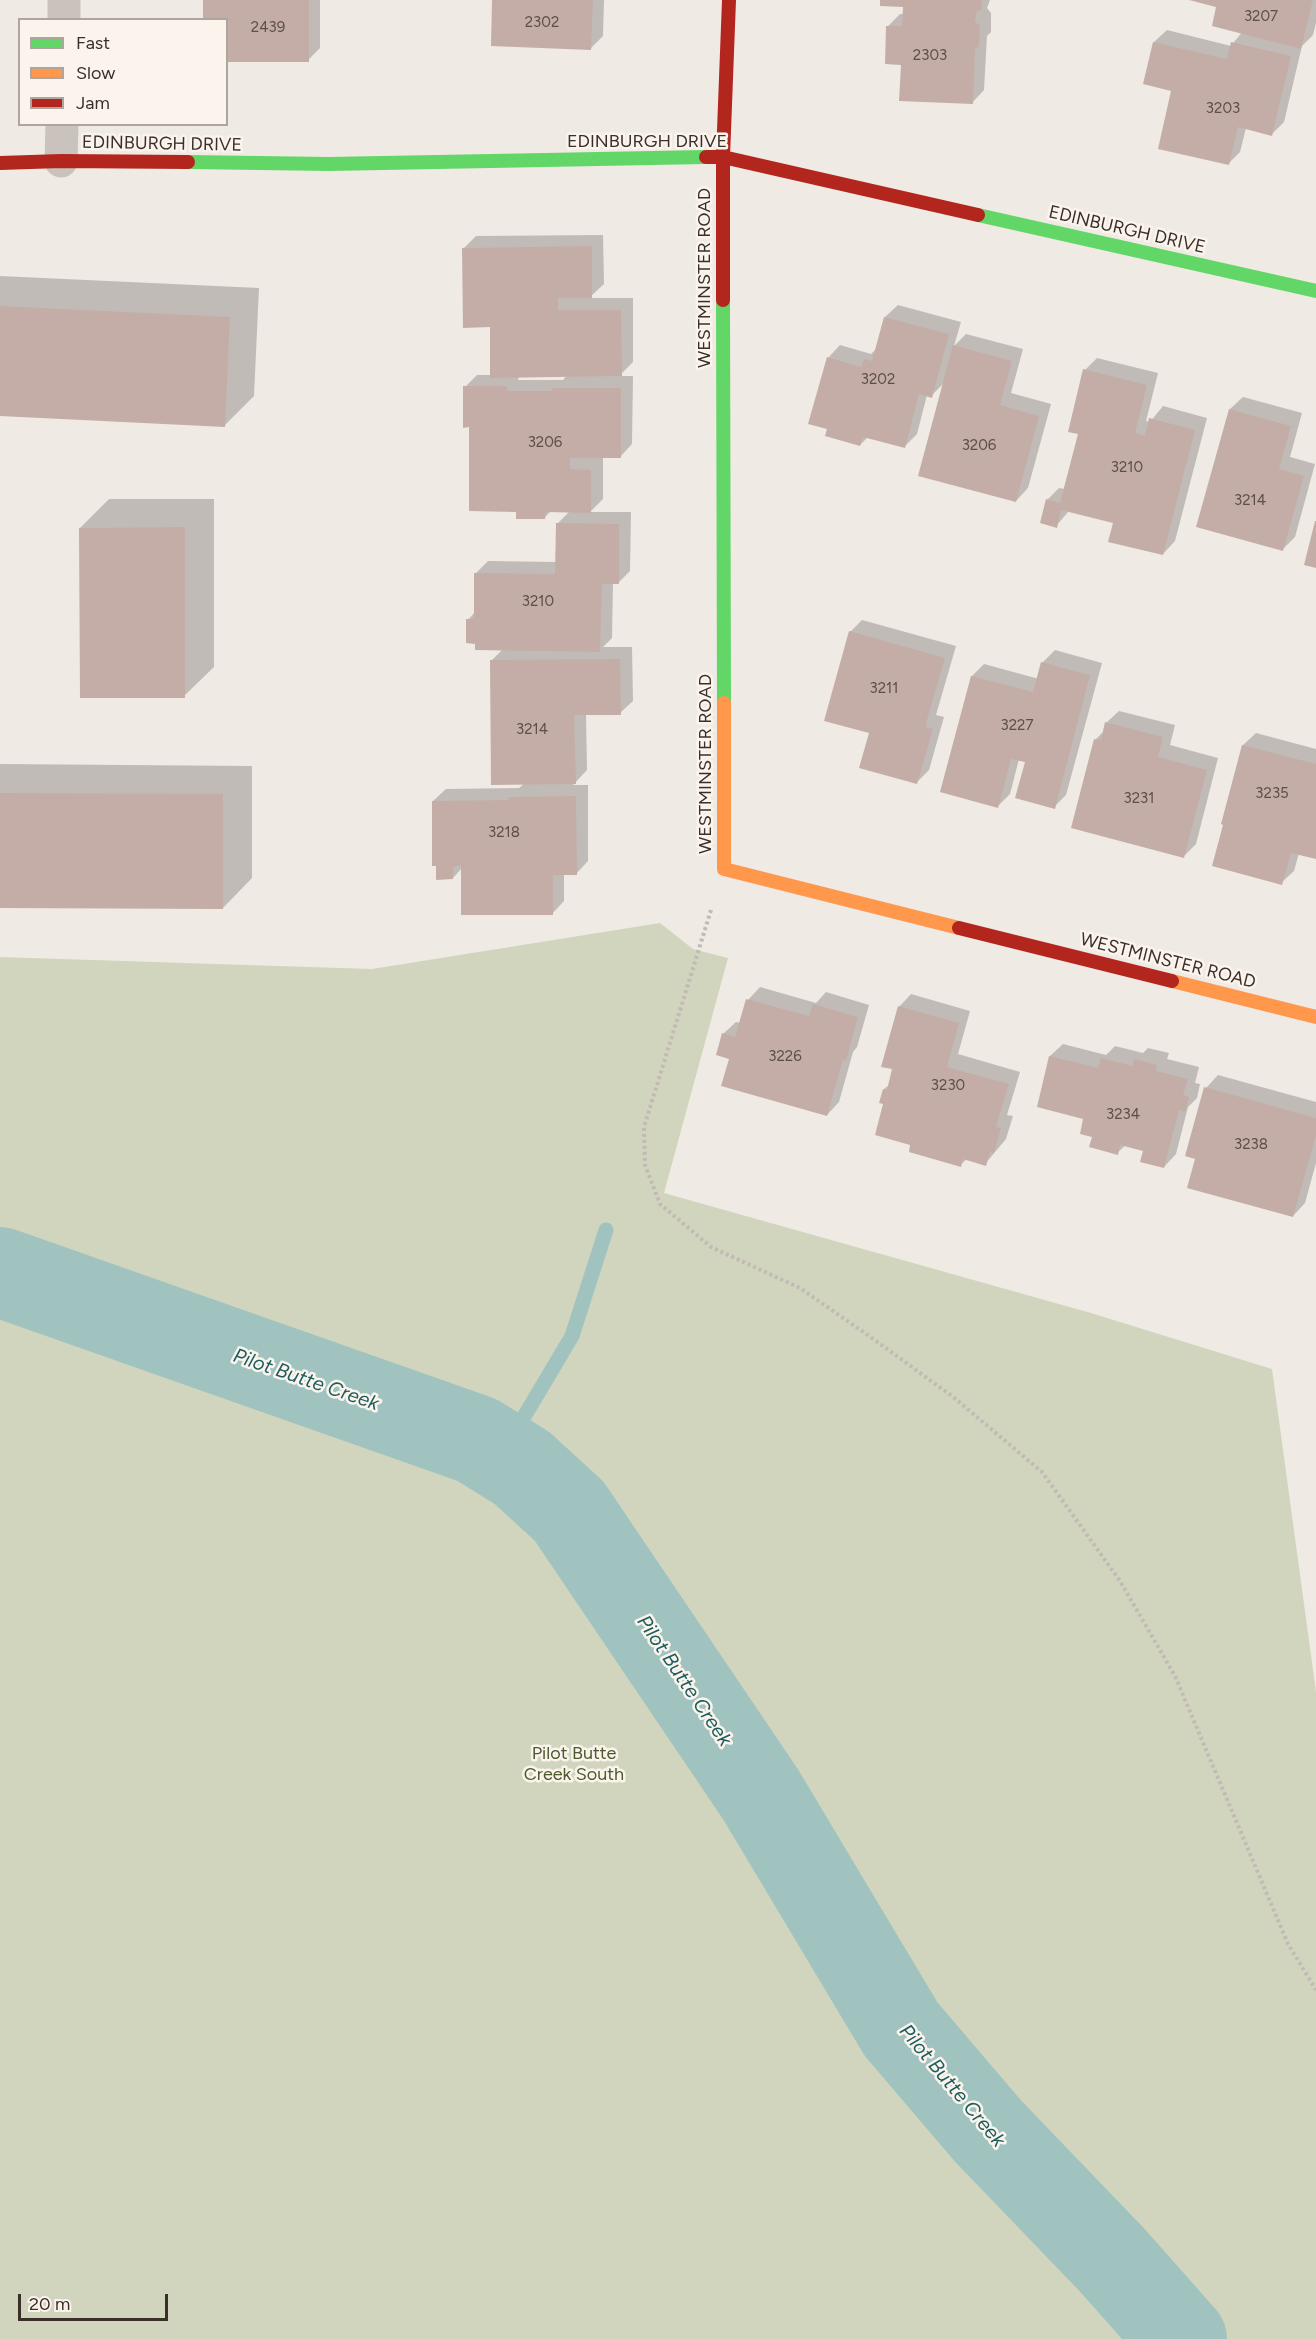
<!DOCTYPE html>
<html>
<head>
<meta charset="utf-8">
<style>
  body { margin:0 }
  #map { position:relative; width:1316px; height:2339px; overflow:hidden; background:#f0eae4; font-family:Figtree,sans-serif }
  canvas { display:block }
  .legend { position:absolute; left:18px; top:18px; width:210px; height:108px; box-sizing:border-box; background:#fbf4ed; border:2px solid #aea59f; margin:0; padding:8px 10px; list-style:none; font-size:18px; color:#3b2f2a }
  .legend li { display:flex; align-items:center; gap:12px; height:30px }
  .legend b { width:30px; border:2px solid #aea59f }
  .scale { position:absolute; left:18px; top:2294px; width:150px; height:27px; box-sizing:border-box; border:3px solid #3b2f2a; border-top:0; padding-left:8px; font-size:18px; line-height:21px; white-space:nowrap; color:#3b2f2a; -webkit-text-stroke:4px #fbf4ed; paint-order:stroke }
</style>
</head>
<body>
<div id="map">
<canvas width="1316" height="2339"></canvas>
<ul class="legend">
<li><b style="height:8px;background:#63d668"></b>Fast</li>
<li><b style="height:8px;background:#ff974d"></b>Slow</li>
<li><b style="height:8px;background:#b3261e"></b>Jam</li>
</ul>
<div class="scale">20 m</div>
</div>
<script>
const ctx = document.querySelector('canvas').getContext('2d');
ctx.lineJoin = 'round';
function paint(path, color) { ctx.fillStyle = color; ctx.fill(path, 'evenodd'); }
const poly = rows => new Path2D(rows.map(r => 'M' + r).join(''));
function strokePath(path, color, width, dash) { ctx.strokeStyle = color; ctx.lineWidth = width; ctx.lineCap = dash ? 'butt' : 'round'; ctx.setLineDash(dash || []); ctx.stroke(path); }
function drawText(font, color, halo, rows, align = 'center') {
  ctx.font = font + ' Figtree,sans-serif'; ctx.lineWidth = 5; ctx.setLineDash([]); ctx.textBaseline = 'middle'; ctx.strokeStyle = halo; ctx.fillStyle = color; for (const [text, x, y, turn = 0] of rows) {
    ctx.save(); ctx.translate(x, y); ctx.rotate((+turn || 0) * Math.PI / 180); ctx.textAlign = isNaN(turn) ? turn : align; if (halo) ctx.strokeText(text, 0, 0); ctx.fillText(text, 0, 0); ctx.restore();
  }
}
const green = poly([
  [660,923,693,949,728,958,664,1193,1091,1313,1272,1369,1316,1692,1316,2339,0,2339,0,957,372,969]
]);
const shadow = poly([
  [205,0,320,0,320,48,308,60,226,20],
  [494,0,604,0,603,36,591,48],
  [881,0,990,0,987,8,991,13,991,32,987,36,984,90,972,103,903,63,888,26,900,14,904,14,905,5],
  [1192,0,1316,0,1316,23,1313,35,1302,46,1284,122,1272,134,1246,128,1240,152,1228,164,1173,90,1154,42,1167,30,1231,46,1242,32,1218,6],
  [603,235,604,284,589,298,633,298,633,362,619,376,633,376,632,444,620,457,603,457,603,499,590,512,631,512,630,571,618,583,613,583,612,638,603,647,632,647,633,701,620,713,586,714,587,770,573,785,588,785,588,861,576,874,564,874,564,901,552,914,462,868,453,878,433,801,446,789,519,788,525,783,491,661,503,649,468,620,475,612,476,573,488,561,557,562,557,524,570,511,551,511,545,517,517,510,471,426,465,387,477,375,492,375,492,325,464,248,476,236],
  [567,375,563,380,518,380,519,376],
  [0,276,259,288,254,396,225,425,0,415],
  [898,305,961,322,954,346,966,334,1023,349,1011,393,1051,404,1028,488,1016,501,944,383,931,396,927,395,917,434,904,447,868,437,860,445,829,427,828,358,840,345,871,354,877,348,885,317],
  [1097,358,1158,373,1146,421,1150,422,1163,406,1207,418,1175,541,1163,554,1115,522,1069,511,1056,526,1047,500,1059,488,1065,489,1080,433,1085,370],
  [1243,397,1302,413,1290,457,1315,464,1295,537,1283,549,1230,409],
  [109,499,214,499,214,667,184,696,80,528],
  [862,620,956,646,936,715,944,717,929,770,917,782,871,732,850,632],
  [1055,650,1102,663,1066,795,1054,807,1026,761,1019,759,1010,794,998,806,972,676,984,664,1039,679,1043,662],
  [1119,711,1175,725,1170,745,1218,758,1196,844,1184,856,1096,739,1105,730,1106,723],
  [1256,733,1316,749,1316,857,1299,853,1294,871,1281,883,1243,745],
  [0,764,252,766,252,878,223,908,0,906],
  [760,987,816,1003,826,992,869,1005,857,1047,853,1052,839,1102,827,1115,731,1058,723,1034,736,1022,741,1023,748,1000],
  [911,994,970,1011,958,1054,1020,1072,1007,1115,1013,1116,1006,1139,985,1164,967,1159,960,1165,911,1144,885,1103,884,1089,890,1084,894,1068,899,1007],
  [1063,1044,1106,1055,1115,1046,1143,1053,1148,1048,1169,1053,1167,1059,1199,1067,1195,1083,1200,1084,1197,1098,1188,1107,1176,1154,1164,1167,1145,1150,1126,1145,1117,1153,1093,1136,1085,1118,1038,1106,1050,1056],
  [1218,1075,1316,1102,1316,1163,1305,1203,1293,1216,1197,1158,1206,1088]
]);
const stream = poly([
  [522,1468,510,1449,512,1437,572,1336,606,1230]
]);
const river = poly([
  [0,1272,477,1440,522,1468,569,1511,761,1795,901,2029,988,2131,1113,2261,1182,2339]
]);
const building = poly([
  [203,0,309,0,309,62,226,62,226,20,203,20],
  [492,0,593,0,591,50,491,46],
  [880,0,982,0,981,11,977,11,975,21,980,26,979,46,975,49,973,104,899,101,901,65,885,64,886,26,902,26,903,7,880,6],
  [1189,0,1313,0,1301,49,1212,26,1216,7],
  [1153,42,1227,59,1231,42,1291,56,1272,136,1238,127,1229,165,1158,149,1171,91,1143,84],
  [592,246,592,298,558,298,558,310,621,310,622,376,490,378,490,327,463,328,462,248],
  [0,306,230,317,225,427,0,416],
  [884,317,949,334,932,398,919,394,905,448,863,437,860,446,825,436,827,429,808,424,827,357,861,367,864,359,872,361],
  [953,345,1012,361,1000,405,1039,416,1016,502,918,476],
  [1083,369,1147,385,1135,433,1145,436,1149,418,1195,430,1163,555,1108,542,1113,523,1061,510,1057,528,1040,523,1046,499,1060,503,1078,434,1068,432],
  [463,386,507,386,507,391,553,391,552,388,621,388,621,458,570,458,570,469,591,470,591,513,546,512,545,519,516,519,516,512,469,511,469,427,463,428],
  [1229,409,1291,426,1279,469,1304,476,1283,551,1196,527],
  [1315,521,1316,521,1316,568,1304,565],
  [556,523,619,524,619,584,602,584,600,652,475,650,475,644,466,643,466,619,474,619,474,573,555,574],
  [185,527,185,698,80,698,79,528],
  [849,631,945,658,925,727,933,729,917,784,859,768,869,733,824,721],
  [620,659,621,715,574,715,576,784,491,785,490,660],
  [1041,662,1090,675,1055,809,1015,798,1025,762,1011,759,998,808,940,792,971,676,1033,692],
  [1105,722,1163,737,1158,757,1207,770,1184,858,1071,828,1094,739,1101,740],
  [1242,745,1316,764,1316,859,1291,853,1282,885,1212,866,1223,825,1221,824],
  [0,793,223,794,223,909,0,908],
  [576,796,577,875,553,875,553,915,461,915,461,865,453,867,453,879,436,880,436,866,432,866,432,801,509,800,508,797],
  [746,999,809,1016,813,1004,858,1017,846,1061,843,1060,827,1116,721,1086,729,1059,716,1055,722,1033,735,1037],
  [898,1006,959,1023,947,1067,1009,1084,996,1127,1001,1128,994,1153,990,1152,986,1166,963,1159,961,1167,909,1152,910,1145,875,1135,883,1104,879,1103,883,1089,887,1090,892,1069,881,1067],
  [1049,1056,1098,1068,1101,1058,1133,1066,1134,1059,1157,1065,1156,1071,1188,1079,1183,1095,1189,1097,1185,1112,1179,1110,1164,1168,1140,1162,1143,1151,1120,1145,1118,1155,1089,1147,1092,1137,1080,1134,1083,1119,1037,1107],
  [1204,1087,1316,1118,1316,1135,1293,1217,1187,1188,1195,1159,1185,1156]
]);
const path = poly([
  [711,910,644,1127,645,1165,660,1204,711,1247,800,1288,869,1336,952,1396,1042,1472,1120,1581,1175,1676,1288,1944,1316,1990]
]);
const street = poly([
  [64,20,64,0],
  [61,161,62,124]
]);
const fast = poly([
  [188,162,329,164,706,157],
  [978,215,1316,291],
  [723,300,724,703]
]);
const slow = poly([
  [724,703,724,869,959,928],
  [1172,981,1316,1017]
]);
const jam = poly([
  [706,157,723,157,978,215],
  [0,163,61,161,188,162],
  [723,300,723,157,729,0],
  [959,928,1172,981]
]);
const numberNames = [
  ["3207",1261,17],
  ["2302",542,23],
  ["2439",268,28],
  ["2303",930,56],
  ["3203",1223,109],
  ["3202",878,380],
  ["3206",545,443],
  ["3206",979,446],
  ["3210",1127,468],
  ["3214",1250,501],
  ["3210",538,602],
  ["3211",884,689],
  ["3227",1017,726],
  ["3214",532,730],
  ["3235",1272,794],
  ["3231",1139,799],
  ["3218",504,833],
  ["3226",785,1057],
  ["3230",948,1086],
  ["3234",1123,1115],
  ["3238",1251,1145]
];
const streetNames = [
  ["EDINBURGH DRIVE",647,142],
  ["EDINBURGH DRIVE",162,144,1],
  ["EDINBURGH DRIVE",1127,230,13],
  ["WESTMINSTER ROAD",705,278,-90],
  ["WESTMINSTER ROAD",706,764,-90],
  ["WESTMINSTER ROAD",1168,961,14]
];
const parkNames = [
  ["Pilot Butte",574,1754],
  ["Creek South",574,1775]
];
const waterNames = [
  ["Pilot Butte Creek",306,1380,19],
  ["Pilot Butte Creek",684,1681,56],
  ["Pilot Butte Creek",952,2086,50]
];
paint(green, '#d2d5be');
paint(shadow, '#0003');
strokePath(stream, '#a0c3c0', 15);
strokePath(river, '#a0c3c0', 90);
paint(building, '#c3ada6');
strokePath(path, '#c2bab5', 4, [3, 3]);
strokePath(street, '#c9c2bd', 33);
strokePath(fast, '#63d668', 14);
strokePath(slow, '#ff974d', 14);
strokePath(jam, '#b3261e', 14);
drawText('15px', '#5d4e49', null, numberNames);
drawText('18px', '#3b2f2a', '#fbf4ed', streetNames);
drawText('18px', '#4c5a2d', '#fbf4ed', parkNames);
drawText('italic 20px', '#1e5d5e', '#fbf4ed', waterNames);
</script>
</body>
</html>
